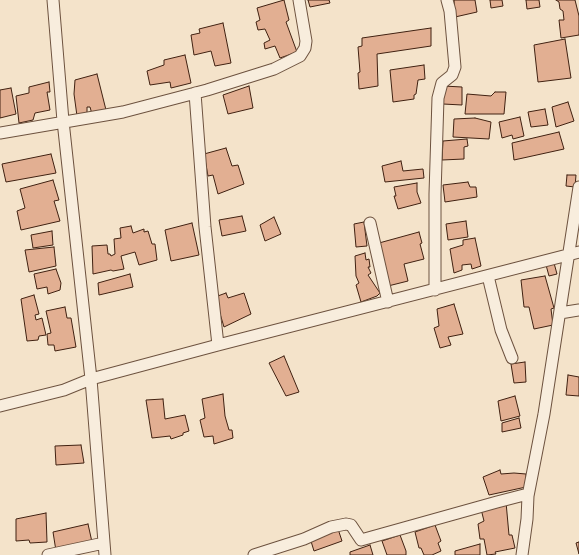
<!DOCTYPE html>
<html>
<head>
<meta charset="utf-8">
<style>
  body { margin:0 }
  canvas { display:block; background:#f4e3ca }
</style>
</head>
<body>
<canvas width="579" height="555"></canvas>
<script>
const ctx = document.querySelector('canvas').getContext('2d');
ctx.lineJoin = 'round';
function paint(path, color) { ctx.fillStyle = color; ctx.fill(path, 'evenodd'); }
const poly = rows => new Path2D(rows.map(r => 'M' + r).join(''));
function strokePath(path, color, width, dash) { ctx.strokeStyle = color; ctx.lineWidth = width; ctx.lineCap = dash ? 'butt' : 'round'; ctx.setLineDash(dash || []); ctx.stroke(path); }
const building = poly([
  [284,0,289,20,286,22,297,52,280,58,275,46,265,49,264,43,270,40,265,29,258,30,256,22,260,20,257,8,284,0],
  [308,0,329,0,330,3,310,7,308,0],
  [454,0,475,0,477,12,455,17,454,0],
  [490,0,502,0,503,6,491,8,490,0],
  [526,0,539,0,540,7,527,9,526,0],
  [556,0,575,0,579,16,579,35,561,38,559,20,564,20,563,11,560,9,559,2,556,0],
  [223,23,231,63,215,66,211,51,194,55,191,35,200,33,199,29,223,23],
  [431,28,431,46,377,54,378,86,359,89,358,73,360,72,358,47,362,46,362,38,431,28],
  [565,39,571,78,538,82,534,45,565,39],
  [185,55,191,83,171,88,170,82,150,85,147,71,164,65,164,60,185,55],
  [424,65,425,79,418,80,416,94,414,95,414,99,393,102,390,70,424,65],
  [97,74,106,110,92,114,90,107,87,107,87,115,77,116,74,94,75,80,97,74],
  [49,82,50,92,47,92,50,110,35,113,33,120,19,123,16,96,29,93,29,87,49,82],
  [249,86,253,108,228,114,223,95,249,86],
  [443,86,462,87,462,105,443,104,443,86],
  [11,88,16,114,0,118,0,90,11,88],
  [495,92,506,92,504,114,465,114,467,94,491,96,495,92],
  [568,102,574,121,556,127,552,107,568,102],
  [545,109,548,125,531,127,528,112,545,109],
  [520,117,524,136,513,139,512,135,502,138,499,122,520,117],
  [475,118,491,122,489,139,453,137,454,119,475,118],
  [559,132,564,149,514,160,512,143,559,132],
  [467,139,468,146,464,147,464,159,442,160,443,141,467,139],
  [226,148,232,166,238,165,244,184,218,194,213,175,208,176,204,154,226,148],
  [51,154,56,173,6,182,2,164,51,154],
  [401,161,403,171,423,169,424,178,385,182,382,166,401,161],
  [567,175,576,175,575,187,566,186,567,175],
  [53,180,59,200,54,201,60,221,21,230,17,211,25,208,20,189,53,180],
  [468,182,470,187,476,187,477,197,445,202,443,185,468,182],
  [417,183,417,192,421,203,398,209,394,196,396,196,394,187,417,183],
  [242,216,246,231,222,236,219,220,242,216],
  [274,217,281,234,265,241,260,225,274,217],
  [466,221,468,237,448,240,446,224,466,221],
  [364,222,367,246,356,247,354,224,364,222],
  [192,223,199,255,171,261,165,230,192,223],
  [131,226,133,233,144,229,144,232,148,231,152,244,155,244,157,260,139,265,135,252,121,256,124,269,113,271,111,270,93,274,92,246,107,245,108,254,110,254,111,256,115,254,114,239,121,238,120,228,131,226],
  [52,231,53,245,33,248,31,235,52,231],
  [419,232,422,243,420,244,424,259,404,264,408,281,388,286,379,243,419,232],
  [475,238,481,266,472,269,471,264,462,265,462,270,454,273,450,249,463,245,463,240,475,238],
  [54,247,56,266,29,272,25,250,54,247],
  [365,253,366,260,369,259,370,267,368,267,371,273,368,275,380,293,377,296,361,302,356,285,359,283,356,276,355,256,365,253],
  [554,263,557,274,549,276,546,265,554,263],
  [56,269,61,283,60,290,48,294,47,287,37,289,34,274,56,269],
  [130,274,133,287,99,295,98,283,130,274],
  [545,276,554,308,551,309,553,325,534,329,529,307,524,307,521,280,545,276],
  [226,293,228,298,244,293,251,314,224,327,215,297,226,293],
  [34,295,39,314,35,315,36,320,42,318,46,335,39,336,38,340,27,341,21,299,34,295],
  [454,304,463,334,448,337,451,345,440,348,434,328,439,326,437,309,454,304],
  [65,307,67,318,71,318,76,347,55,351,54,345,48,345,47,334,51,333,46,311,65,307],
  [284,356,299,392,286,396,269,363,284,356],
  [525,362,526,382,514,383,511,364,525,362],
  [568,375,579,377,579,396,566,395,568,375],
  [223,394,225,416,229,430,232,430,233,438,214,444,213,436,204,437,200,420,205,418,202,399,223,394],
  [515,396,520,416,501,421,498,401,515,396],
  [163,399,165,419,185,415,189,431,183,433,183,435,171,439,170,436,152,438,146,400,163,399],
  [519,418,521,428,502,432,502,423,519,418],
  [81,445,84,463,56,465,55,446,81,445],
  [500,470,501,474,514,473,526,474,526,487,489,495,483,477,500,470],
  [506,502,509,535,512,535,515,548,495,552,496,554,487,555,484,539,480,539,478,524,484,521,481,509,506,502],
  [46,513,47,542,30,543,29,540,16,541,16,519,46,513],
  [88,524,92,542,56,551,53,532,88,524],
  [435,525,441,541,438,543,441,551,432,555,424,555,421,548,419,548,415,532,435,525],
  [338,529,342,541,314,551,310,538,338,529],
  [400,535,406,551,406,555,387,555,382,541,400,535],
  [579,542,579,554,576,543,579,542],
  [480,544,480,555,455,555,455,551,480,544],
  [370,545,373,555,350,555,350,552,370,545]
]);
const minor = poly([
  [53,0,63,121,91,379,105,555],
  [195,93,205,227,218,345],
  [0,133,123,112,207,90,274,69,300,56,305,48,306,41,299,0],
  [370,223,388,302],
  [488,276,501,330,512,358],
  [435,290,435,194,438,98,442,83,452,75,455,67,450,11,447,0],
  [560,313,579,310],
  [0,406,64,390,91,379,218,345,579,252],
  [48,555,104,543],
  [254,555,304,539,331,527,346,524,351,525,361,540,497,502,524,495,528,496],
  [522,555,527,519,528,496,544,414,579,187]
]);
paint(building, '#e2af92');
strokePath(building, '#402111', 1);
strokePath(minor, '#6d523f', 13);
strokePath(minor, '#f8eddd', 11);
</script>
</body>
</html>
